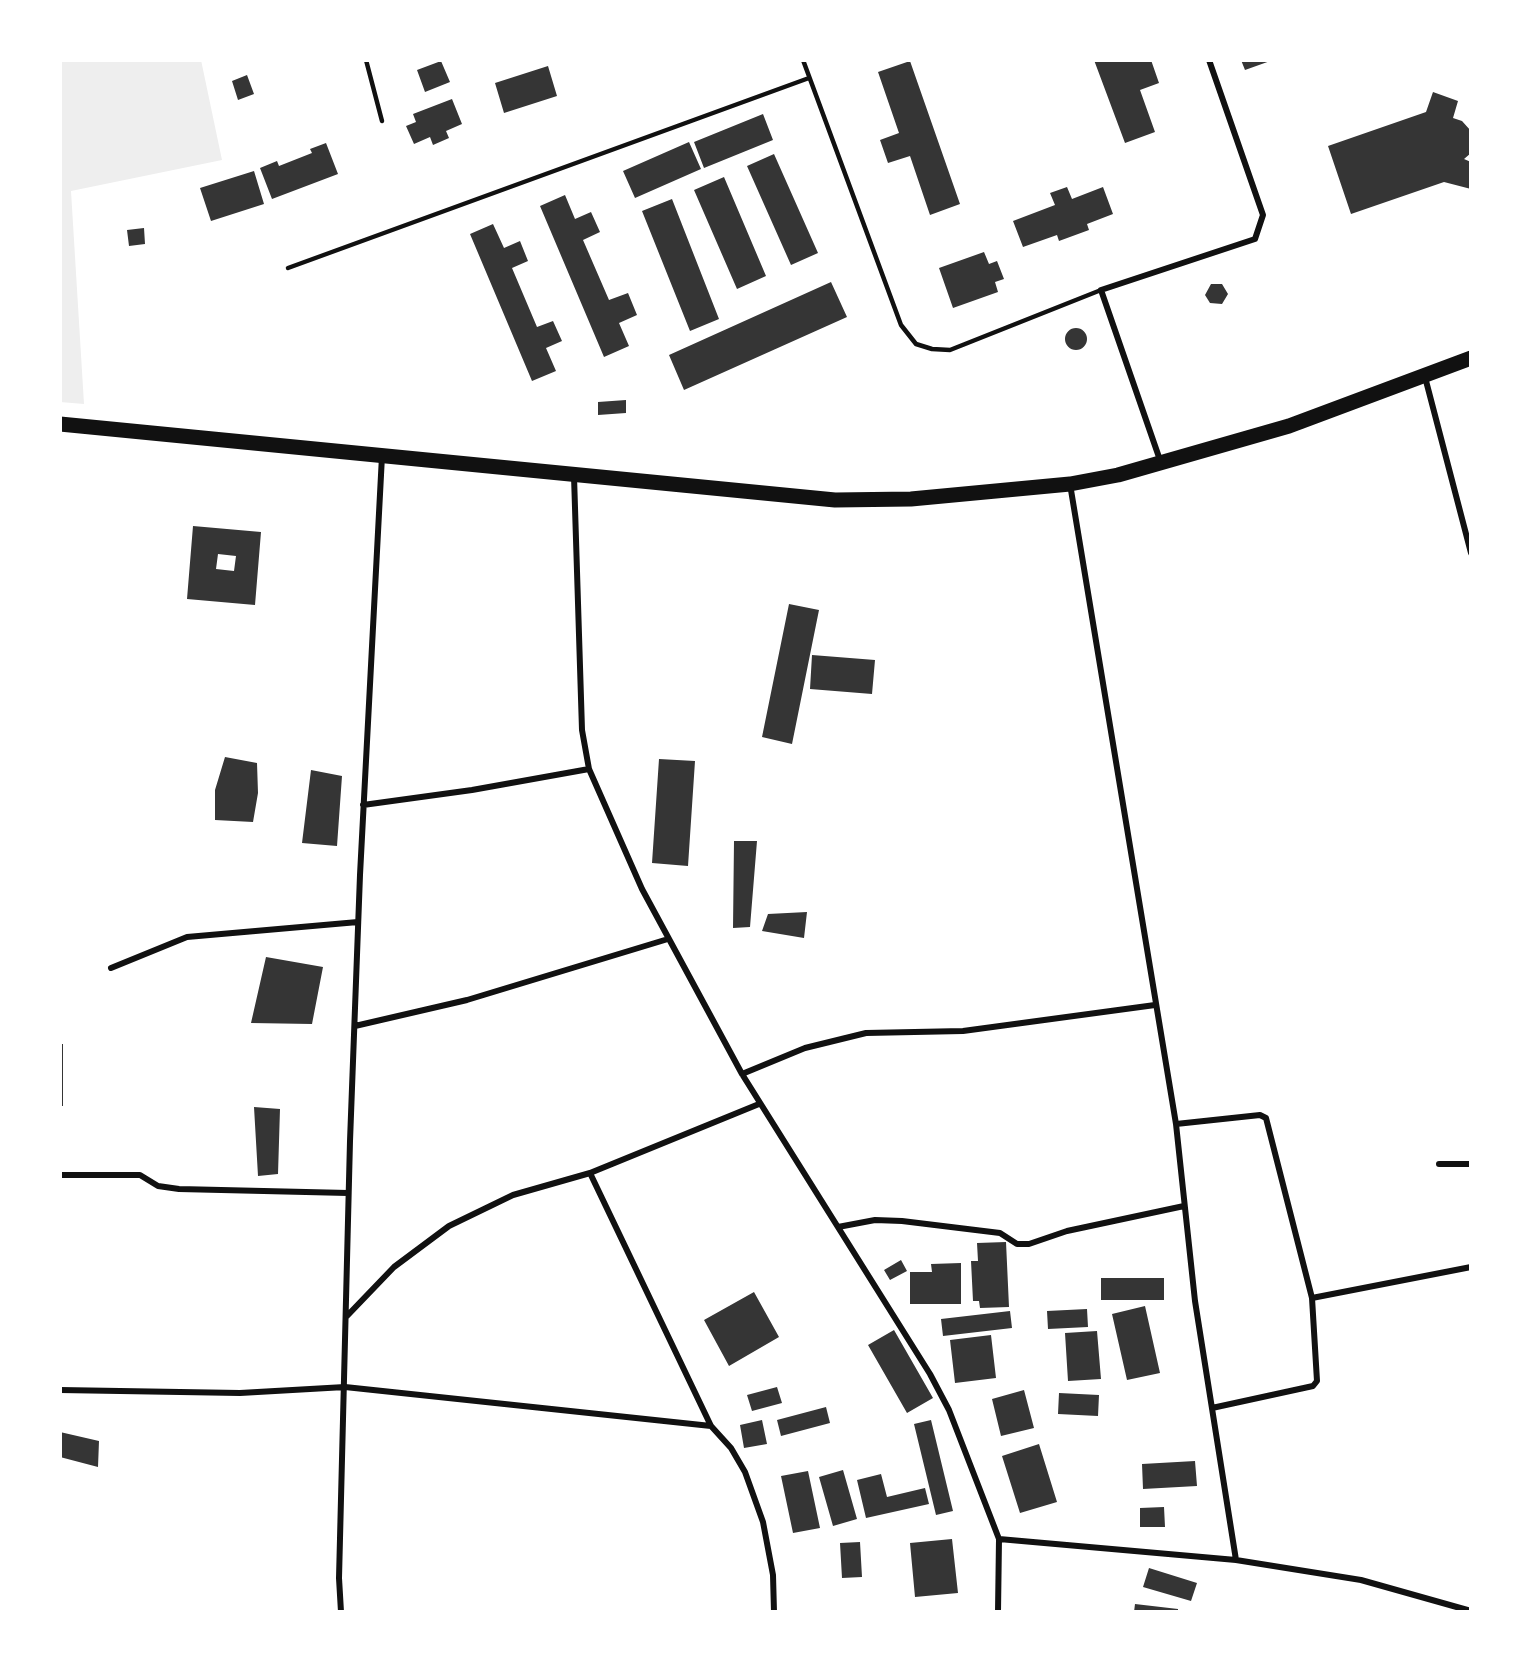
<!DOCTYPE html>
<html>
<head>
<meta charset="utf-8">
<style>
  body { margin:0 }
  #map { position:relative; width:1531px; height:1672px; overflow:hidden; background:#fff; font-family:Inter,sans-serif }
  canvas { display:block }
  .frame { position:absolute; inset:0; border:62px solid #fff; pointer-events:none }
</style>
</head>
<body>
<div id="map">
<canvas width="1531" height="1672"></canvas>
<div class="frame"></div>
</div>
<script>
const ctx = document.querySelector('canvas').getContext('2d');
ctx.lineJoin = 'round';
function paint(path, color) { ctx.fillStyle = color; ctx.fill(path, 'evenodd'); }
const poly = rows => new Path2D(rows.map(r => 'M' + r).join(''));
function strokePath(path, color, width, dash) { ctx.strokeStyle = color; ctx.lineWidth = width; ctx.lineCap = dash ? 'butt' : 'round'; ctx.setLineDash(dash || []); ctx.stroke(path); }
const green = poly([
  [60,60,201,60,222,160,71,191,84,404,60,402]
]);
const building = poly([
  [1094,60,1151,60,1159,83,1140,90,1155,132,1125,143],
  [1241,60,1273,60,1245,70],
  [441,61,450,82,425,92,417,70],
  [910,61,960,204,930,215,910,156,888,163,880,140,899,133,878,72],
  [548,66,557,96,504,113,495,83],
  [247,75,254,94,238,100,232,81],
  [1433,92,1458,101,1453,118,1462,121,1471,131,1471,153,1464,159,1471,162,1471,189,1444,182,1351,214,1328,146,1426,112],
  [452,99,462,124,446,131,449,138,433,145,430,137,414,144,406,126,416,122,413,114],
  [763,114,773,140,704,168,694,142],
  [689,142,701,169,635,198,623,171],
  [326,143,338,174,272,199,260,168,277,161,279,166,312,153,310,149],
  [774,154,818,253,791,265,747,166],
  [254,171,264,204,211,221,200,188],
  [724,177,766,276,737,289,694,190],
  [1067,187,1072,199,1103,187,1113,214,1087,224,1089,230,1059,241,1057,235,1023,247,1013,221,1055,205,1050,193],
  [565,195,575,219,591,212,600,232,583,240,609,300,628,293,637,315,619,323,629,346,604,357,540,206],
  [672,199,719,319,690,331,642,211],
  [493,224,504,248,520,241,528,261,512,268,537,327,553,321,562,341,546,348,556,371,532,381,470,234],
  [144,228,145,244,129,246,127,230],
  [984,252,989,264,997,261,1004,279,995,282,998,292,953,308,939,268],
  [831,282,847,317,684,390,669,355],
  [1211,284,1222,284,1228,294,1222,304,1210,303,1205,295],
  '1065 339a11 11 0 1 1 22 0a11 11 0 1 1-22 0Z',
  [626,400,626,413,598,415,598,402],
  [193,526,261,532,255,605,187,599],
  [218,554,236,556,234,571,216,569],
  [789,604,819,610,792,744,762,737],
  [812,655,875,660,872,694,810,689],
  [225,757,257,763,258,793,253,822,215,820,215,790],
  [659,759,695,761,688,866,652,863],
  [311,770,342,776,337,846,302,843],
  [734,841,757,841,750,927,733,928],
  [807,912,804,938,762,931,768,914],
  [266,957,323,967,312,1024,251,1023],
  [60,1044,63,1044,63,1106,60,1106],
  [254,1107,280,1109,278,1174,258,1176],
  [1006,1242,1009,1307,980,1308,979,1301,973,1301,971,1261,978,1261,977,1243],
  [901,1260,907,1271,890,1280,884,1270],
  [961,1263,961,1304,910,1304,910,1272,932,1272,931,1264],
  [1101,1278,1164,1278,1164,1300,1101,1300],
  [754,1292,779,1337,729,1366,704,1320],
  [1145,1306,1160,1373,1127,1380,1112,1314],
  [1087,1309,1088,1327,1048,1329,1047,1311],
  [1010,1311,1012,1328,943,1336,941,1319],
  [894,1330,933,1398,907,1413,868,1345],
  [1097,1331,1101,1379,1068,1381,1065,1333],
  [991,1335,996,1378,955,1383,950,1340],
  [777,1387,782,1403,752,1411,747,1395],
  [1024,1390,1034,1428,1001,1436,992,1399],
  [1059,1393,1099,1395,1098,1416,1058,1414],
  [826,1407,830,1423,781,1436,777,1420],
  [762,1420,767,1444,744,1448,740,1425],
  [931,1420,953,1511,936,1515,914,1424],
  [60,1432,99,1441,98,1467,60,1457],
  [1039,1444,1057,1502,1020,1513,1002,1456],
  [1195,1461,1197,1486,1143,1489,1142,1464],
  [843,1470,857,1519,833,1526,819,1477],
  [808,1471,820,1528,793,1533,781,1476],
  [881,1474,887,1497,925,1488,929,1504,866,1518,857,1480],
  [1164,1507,1165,1527,1140,1527,1140,1508],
  [952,1539,958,1593,915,1597,910,1543],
  [860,1542,862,1577,842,1578,840,1543],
  [1149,1568,1197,1583,1191,1601,1143,1587],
  [1135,1604,1178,1609,1178,1612,1134,1612]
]);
const service = poly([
  [366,60,382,121],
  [803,60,901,325,916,344,932,349,950,350,1101,290],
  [288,268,809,78]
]);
const minor = poly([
  [1425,377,1471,553],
  [1161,463,1101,290,1255,239,1263,215,1209,60],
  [574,476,582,730,589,769,642,889,742,1074,930,1374,949,1410,999,1539,998,1612],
  [1070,484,1176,1124,1195,1301,1236,1560],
  [363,805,472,790,589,769],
  [111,968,187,937,358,922],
  [355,1026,467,1000,668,939],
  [742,1074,805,1048,866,1033,963,1031,1155,1005],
  [1176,1124,1260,1115,1266,1118,1312,1298,1317,1381,1313,1386,1212,1408],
  [1439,1164,1471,1164],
  [590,1173,711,1426,731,1448,745,1472,763,1522,773,1575,774,1612],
  [60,1175,140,1175,158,1186,179,1189,348,1193],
  [838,1227,875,1220,902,1221,1000,1233,1017,1244,1029,1244,1067,1231,1184,1206],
  [1312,1298,1471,1267],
  [346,1317,394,1267,449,1226,513,1195,590,1173,759,1104],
  [60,1390,240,1393,345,1387,711,1426],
  [999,1539,1236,1560,1361,1580,1471,1611],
  [341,1612,339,1578,350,1141,360,875,382,456]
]);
const trunk = poly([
  [60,424,835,500,911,499,1070,484,1118,475,1289,426,1471,358]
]);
paint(green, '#eee');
paint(building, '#353535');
strokePath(service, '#111', 4.5);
strokePath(minor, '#111', 6);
strokePath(trunk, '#111', 15);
</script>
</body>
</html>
